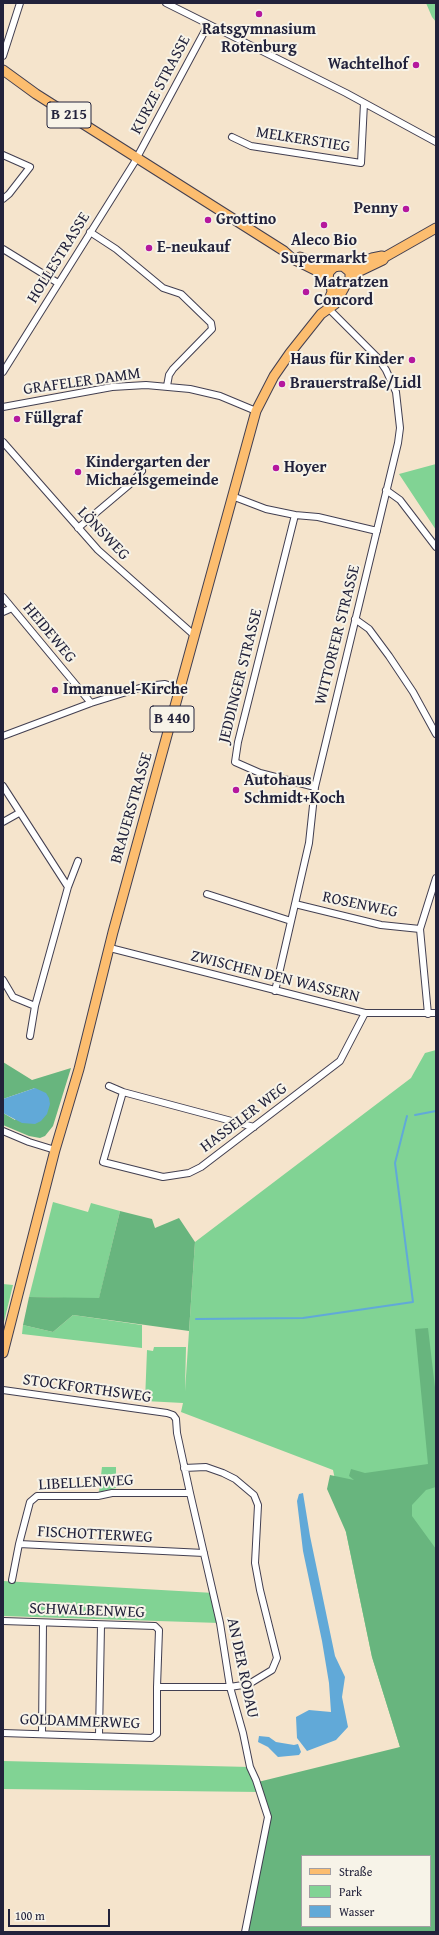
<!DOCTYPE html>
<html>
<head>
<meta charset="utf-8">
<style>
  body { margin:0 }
  #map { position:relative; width:439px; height:1935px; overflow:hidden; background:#f5e4cc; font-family:"Gentium Book Plus",serif }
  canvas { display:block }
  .frame { position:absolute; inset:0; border:4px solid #22223b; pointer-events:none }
  .legend { position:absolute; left:301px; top:1855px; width:130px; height:72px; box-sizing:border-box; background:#f7f3e8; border:1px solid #a29fa3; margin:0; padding:5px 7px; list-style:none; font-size:12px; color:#22223b }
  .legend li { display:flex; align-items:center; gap:8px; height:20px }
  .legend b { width:20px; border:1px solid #a29fa3 }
  .scale { position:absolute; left:8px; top:1909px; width:102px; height:18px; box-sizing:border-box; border:2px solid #22223b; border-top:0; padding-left:5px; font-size:12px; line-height:14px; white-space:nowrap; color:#22223b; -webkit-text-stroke:3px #f7f3e8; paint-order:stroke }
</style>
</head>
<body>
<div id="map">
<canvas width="439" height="1935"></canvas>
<div class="frame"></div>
<ul class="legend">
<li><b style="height:5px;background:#fcbd6f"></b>Straße</li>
<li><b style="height:11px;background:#81d394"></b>Park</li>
<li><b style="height:11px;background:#61a9d8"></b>Wasser</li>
</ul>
<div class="scale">100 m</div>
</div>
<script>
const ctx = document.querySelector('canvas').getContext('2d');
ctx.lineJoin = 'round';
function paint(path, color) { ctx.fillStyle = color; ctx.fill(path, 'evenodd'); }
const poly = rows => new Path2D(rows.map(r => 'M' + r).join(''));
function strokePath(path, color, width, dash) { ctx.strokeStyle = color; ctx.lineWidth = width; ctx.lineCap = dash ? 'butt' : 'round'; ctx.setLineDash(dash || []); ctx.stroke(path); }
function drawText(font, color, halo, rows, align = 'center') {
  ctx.font = font + ' "Gentium Book Plus",serif'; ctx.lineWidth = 4; ctx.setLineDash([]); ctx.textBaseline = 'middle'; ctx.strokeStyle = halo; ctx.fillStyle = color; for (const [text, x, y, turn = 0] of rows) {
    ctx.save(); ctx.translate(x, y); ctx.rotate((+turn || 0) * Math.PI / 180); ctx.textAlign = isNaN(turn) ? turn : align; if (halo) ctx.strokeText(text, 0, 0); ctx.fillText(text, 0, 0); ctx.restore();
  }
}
const green = poly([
  [426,3,436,3,436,22,432,17],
  [436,464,436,530,399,474],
  [436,1050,436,1932,247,1932,268,1817,400,1747,372,1657,333,1470,181,1412,183,1403,145,1401,147,1350,153,1351,154,1347,186,1347,185,1391,195,1242,411,1078,425,1053],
  [302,1856,430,1856,430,1926,302,1926],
  [53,1202,88,1212,91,1203,120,1211,99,1299,29,1297],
  [3,1284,13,1285,3,1326],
  [73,1315,142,1325,142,1348,22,1334,23,1325,53,1332],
  [102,1467,116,1467,116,1488,99,1492],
  [3,1581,214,1593,220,1623,3,1616],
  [3,1761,250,1767,260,1792,3,1789]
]);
const forest = poly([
  [3,1062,32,1080,71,1068,53,1126,45,1136,40,1138,29,1136,3,1125,3,1113,15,1120,35,1088,3,1099],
  [120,1211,152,1219,155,1228,179,1218,195,1242,189,1331,73,1315,53,1332,23,1325,29,1297,99,1298],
  [428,1328,436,1396,436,1487,426,1490,412,1505,412,1516,436,1549,436,1932,247,1932,268,1817,258,1782,400,1747,372,1657,346,1532,327,1489,330,1475,354,1480,349,1476,351,1469,365,1473,428,1464,415,1329],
  [302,1856,430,1856,430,1926,302,1926]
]);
const water = poly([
  [35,1088,46,1093,49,1098,50,1104,47,1114,41,1121,35,1124,22,1123,3,1113,3,1099],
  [303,1493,310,1536,335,1656,345,1677,342,1697,348,1727,336,1740,307,1751,297,1738,296,1717,309,1710,331,1712,329,1683,322,1641,303,1551,297,1501,299,1494],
  [259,1736,269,1737,276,1742,294,1745,298,1744,301,1752,299,1755,278,1757,268,1747,258,1742]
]);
const stream = poly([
  [415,1115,436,1111],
  [196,1319,303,1318,413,1302,395,1163,407,1116]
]);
const minor = poly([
  [166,3,346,93,436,142],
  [3,56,20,3],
  [232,137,251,146,361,163,364,103],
  [3,155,30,167,9,194,3,199],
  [90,232,116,249,163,288,181,294,211,323,212,329,173,369,169,375,167,386],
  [3,249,58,283],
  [3,372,134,163,208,25],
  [3,407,112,387,146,385,190,389,220,396,256,411],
  [3,442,98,550,194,635],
  [386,490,400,500,436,547],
  [232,496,266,509,295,515,238,742,235,762,260,773,315,787],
  [295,515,318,517,377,531],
  [78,528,129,485,142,471],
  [3,597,91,703],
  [3,612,12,608],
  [355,619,369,629,389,656,413,692,436,734],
  [3,736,91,703,146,686,165,684,180,689],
  [3,786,68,887,35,1006,30,1036],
  [3,822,19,813],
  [68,887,78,861],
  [207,894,291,921],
  [295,904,381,925,420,929],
  [110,948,365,1013,436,1013],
  [3,980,13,997,35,1006],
  [275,991,309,843,315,787,398,443,400,428,396,392,386,370,378,358,328,308],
  [428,1014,420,929,436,878],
  [109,1086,123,1092,254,1127],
  [123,1092,103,1162,163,1177,189,1173,201,1167,340,1061,365,1013],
  [3,1131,29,1142,55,1150],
  [3,1390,167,1413,173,1415,176,1419,177,1433,190,1493,220,1623,230,1687,243,1733,250,1767,256,1780,268,1817,245,1932],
  [19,1544,30,1502,37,1496,98,1496,112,1493,190,1493],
  [12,1580,19,1544,204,1553],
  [3,1621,155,1626,159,1630,157,1687,230,1687,249,1684,272,1670,277,1658,260,1590,255,1563,258,1505,254,1495,235,1479,223,1473,206,1467,184,1468],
  [3,1733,152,1738,157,1734,157,1687],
  [42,1734,43,1623],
  [99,1735,101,1625]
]);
const primary = poly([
  [3,70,36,94,284,251,293,259,321,273,329,281],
  [300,257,325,267,334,267],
  [344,267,350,272,350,281,344,287,336,288,330,284,328,278,329,272,334,267,339,266,351,267,372,258,382,256,385,257],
  [351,279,360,271,383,260,385,257,436,228],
  [328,308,328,302,332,292,331,284],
  [3,1353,55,1150,79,1069,113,932,256,411,274,376,290,353,321,314,335,304,344,288]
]);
const markers = [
  [259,14,4,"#b5179e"],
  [416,65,4,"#b5179e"],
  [406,209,4,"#b5179e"],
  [208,220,4,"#b5179e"],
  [324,225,4,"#b5179e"],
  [149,248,4,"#b5179e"],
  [306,292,4,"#b5179e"],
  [412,360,4,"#b5179e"],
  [282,384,4,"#b5179e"],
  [17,419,4,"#b5179e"],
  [276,468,4,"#b5179e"],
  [78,472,4,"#b5179e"],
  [55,690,4,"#b5179e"],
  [236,790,4,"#b5179e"]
];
const shields = [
  [69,115,44],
  [172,719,44]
];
const shieldNames = [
  ["B 215",69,115],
  ["B 440",172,719]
];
const poiNames = [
  ["Ratsgymnasium",259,30,"center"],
  ["Rotenburg",259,48,"center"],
  ["Wachtelhof",408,65,"right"],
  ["Penny",398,209,"right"],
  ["Grottino",216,220],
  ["Aleco Bio",324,241,"center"],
  ["Supermarkt",324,259,"center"],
  ["E-neukauf",157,248],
  ["Matratzen",314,283],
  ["Concord",314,301],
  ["Haus für Kinder",404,360,"right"],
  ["Brauerstraße/Lidl",290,384],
  ["Füllgraf",25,419],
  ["Kindergarten der",86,463],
  ["Michaelsgemeinde",86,481],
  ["Hoyer",284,468],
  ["Immanuel-Kirche",63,690],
  ["Autohaus",244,781],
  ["Schmidt+Koch",244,799]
];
const streetNames = [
  ["KURZE STRASSE",161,85,-62],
  ["MELKERSTIEG",303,140,9],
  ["HOLLESTRASSE",59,258,-58],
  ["GRAFELER DAMM",82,382,-8],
  ["LÖNSWEG",103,534,46],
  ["HEIDEWEG",49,633,50],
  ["WITTORFER STRASSE",338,635,-76],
  ["JEDDINGER STRASSE",241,676,-76],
  ["BRAUERSTRASSE",132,808,-74],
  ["ROSENWEG",360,905,12],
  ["ZWISCHEN DEN WASSERN",275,977,14],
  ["HASSELER WEG",244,1118,-37],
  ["STOCKFORTHSWEG",87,1389,8],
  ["LIBELLENWEG",86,1483,-3],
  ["FISCHOTTERWEG",95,1535,3],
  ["SCHWALBENWEG",87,1611,2],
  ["AN DER RODAU",242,1668,78],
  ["GOLDAMMERWEG",80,1722,2]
];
paint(green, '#81d394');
paint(forest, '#68b57e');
paint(water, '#61a9d8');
strokePath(stream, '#61a9d8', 2);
strokePath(minor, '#423f51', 8);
strokePath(primary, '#423f51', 11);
strokePath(minor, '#fff', 6);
strokePath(primary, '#fcbd6f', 9);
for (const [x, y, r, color] of markers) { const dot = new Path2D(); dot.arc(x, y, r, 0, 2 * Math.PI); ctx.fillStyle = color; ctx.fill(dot); strokePath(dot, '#f7f3e8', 1.5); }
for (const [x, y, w] of shields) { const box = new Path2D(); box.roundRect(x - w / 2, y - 13, w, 26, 3); ctx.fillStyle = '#f7f3e8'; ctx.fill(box); strokePath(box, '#22223b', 1); }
drawText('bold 15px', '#22223b', null, shieldNames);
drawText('bold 16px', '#22223b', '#f7f3e8', poiNames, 'left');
drawText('16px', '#22223b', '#f7f3e8', streetNames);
</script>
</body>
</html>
